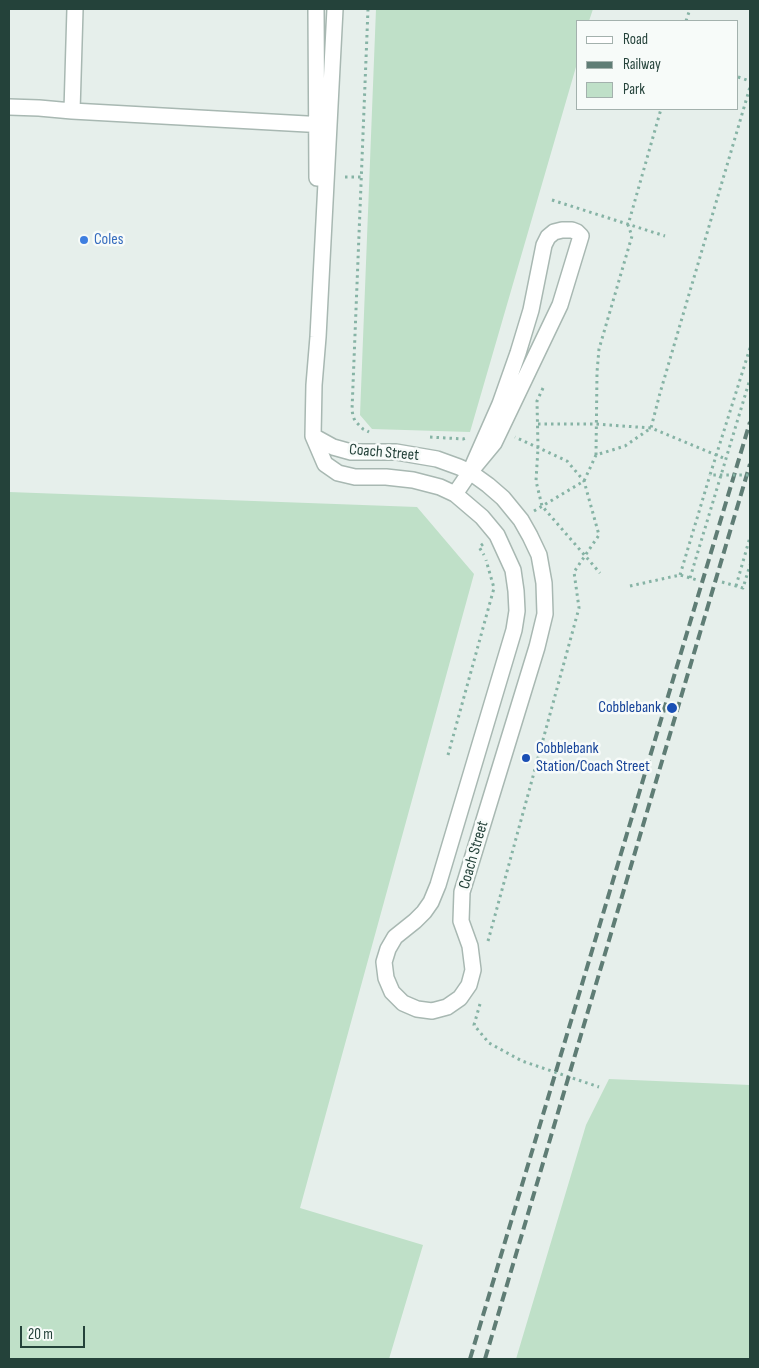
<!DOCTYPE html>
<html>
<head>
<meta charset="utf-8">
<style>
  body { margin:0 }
  #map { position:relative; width:759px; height:1368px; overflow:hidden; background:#e6efeb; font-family:"Sofia Sans Condensed",sans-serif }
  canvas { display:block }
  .frame { position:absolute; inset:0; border:10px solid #24423a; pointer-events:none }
  .legend { position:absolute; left:576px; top:20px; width:162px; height:90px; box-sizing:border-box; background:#f7fbf9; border:1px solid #a3b1ad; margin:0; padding:6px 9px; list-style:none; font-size:15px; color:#24423a }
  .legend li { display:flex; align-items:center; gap:10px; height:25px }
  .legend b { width:25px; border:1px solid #a3b1ad }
  .scale { position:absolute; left:20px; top:1326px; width:65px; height:22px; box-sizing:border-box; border:2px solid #24423a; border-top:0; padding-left:6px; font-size:15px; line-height:18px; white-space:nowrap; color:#24423a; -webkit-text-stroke:4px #f7fbf9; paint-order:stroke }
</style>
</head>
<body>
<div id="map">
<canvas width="759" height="1368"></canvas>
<div class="frame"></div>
<ul class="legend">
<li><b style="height:6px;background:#fff"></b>Road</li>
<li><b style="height:6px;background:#5f7d75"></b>Railway</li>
<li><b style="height:14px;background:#bfe0c8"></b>Park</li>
</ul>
<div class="scale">20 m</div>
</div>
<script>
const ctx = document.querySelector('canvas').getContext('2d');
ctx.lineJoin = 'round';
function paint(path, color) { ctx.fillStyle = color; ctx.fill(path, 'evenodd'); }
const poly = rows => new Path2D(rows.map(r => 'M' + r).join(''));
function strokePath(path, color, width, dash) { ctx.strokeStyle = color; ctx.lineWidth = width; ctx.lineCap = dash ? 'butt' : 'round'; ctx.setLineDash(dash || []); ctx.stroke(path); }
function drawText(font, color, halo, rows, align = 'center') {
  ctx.font = font + ' "Sofia Sans Condensed",sans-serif'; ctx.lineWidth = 5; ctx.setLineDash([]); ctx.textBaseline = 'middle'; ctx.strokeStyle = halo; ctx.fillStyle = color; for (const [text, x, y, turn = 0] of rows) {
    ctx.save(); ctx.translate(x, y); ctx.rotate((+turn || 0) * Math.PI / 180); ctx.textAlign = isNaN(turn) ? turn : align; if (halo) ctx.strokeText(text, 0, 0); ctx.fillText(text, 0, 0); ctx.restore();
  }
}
const green = poly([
  [376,9,593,9,589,21,578,21,578,60,470,432,372,429,360,415],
  [9,492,417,507,474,574,300,1208,423,1245,389,1359,9,1359],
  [609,1079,750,1085,750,1359,516,1359,586,1125]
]);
const path = poly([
  [368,9,352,410,353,416,355,421,363,429,369,432],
  [686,21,690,9],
  [738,77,750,81],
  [345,177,362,177],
  [552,200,665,236],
  [543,388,537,401,538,448,536,481,542,506,600,573],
  [538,424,595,424,651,428,726,459],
  [430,437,463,439,466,438],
  [596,455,597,372,599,349,632,236,628,225,661,109],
  [534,511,584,481,596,455,625,446,651,428,660,393,750,87],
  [483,544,479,547,484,555],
  [680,575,710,475],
  [690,578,750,379],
  [722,582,743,588,750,565],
  [630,586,680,575,697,580],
  [736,586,750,537],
  [448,755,494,588,486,560],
  [488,941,579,608,574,572,599,535,584,481,567,461,515,437],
  [480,1004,474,1025,489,1043,522,1061,599,1087]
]);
const minor = poly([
  [316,9,317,178],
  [9,107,39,108,72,111,325,125],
  [72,111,75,9],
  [313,436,333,447,351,452,396,452,437,459,459,467,470,472,488,485,503,498,521,520,530,536,539,555,544,583,545,614,537,647,462,892,461,921,470,946,473,970,469,985,460,998,447,1007,432,1011,417,1009,403,1003,392,992,386,978,384,962,388,949,395,937,415,921,424,912,431,902,438,885,514,630,517,611,516,591,513,570,497,535,482,517,455,494,440,487,413,480,386,477,355,477,338,473,325,464,313,436,314,385,318,337,335,9],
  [455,494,470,472,494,443,560,305,581,236,577,232,572,230,562,230,554,232,548,237,544,245,531,310,518,353,500,404,470,472]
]);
const rail = poly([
  [470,1359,750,422],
  [485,1359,750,464]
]);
const pathBridge = poly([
  [750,348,710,475,750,475]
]);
const markers = [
  [84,240,5,"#3f7fe0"],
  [672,708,6,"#1a4fb4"],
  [526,758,5,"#1a4fb4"]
];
const shopNames = [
  ["Coles",94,240]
];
const streetNames = [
  ["Coach Street",384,453,5],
  ["Coach Street",474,855,-74]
];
const transitNames = [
  ["Cobblebank",661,708],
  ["Cobblebank",536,749,"left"],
  ["Station/Coach Street",536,767,"left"]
];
paint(green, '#bfe0c8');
strokePath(minor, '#a8b8b2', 18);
strokePath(path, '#86b3a5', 3, [2.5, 4]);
strokePath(minor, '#fff', 15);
strokePath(rail, '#5f7d75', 4, [10, 5]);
strokePath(pathBridge, '#86b3a5', 3, [2.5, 4]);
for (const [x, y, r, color] of markers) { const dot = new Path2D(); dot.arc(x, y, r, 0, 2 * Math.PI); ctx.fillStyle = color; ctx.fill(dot); strokePath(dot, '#f7fbf9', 2); }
drawText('16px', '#366cbe', '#f7fbf9', shopNames, 'left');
drawText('16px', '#24423a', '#f7fbf9', streetNames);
drawText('16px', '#164399', '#f7fbf9', transitNames, 'right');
</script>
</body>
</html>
